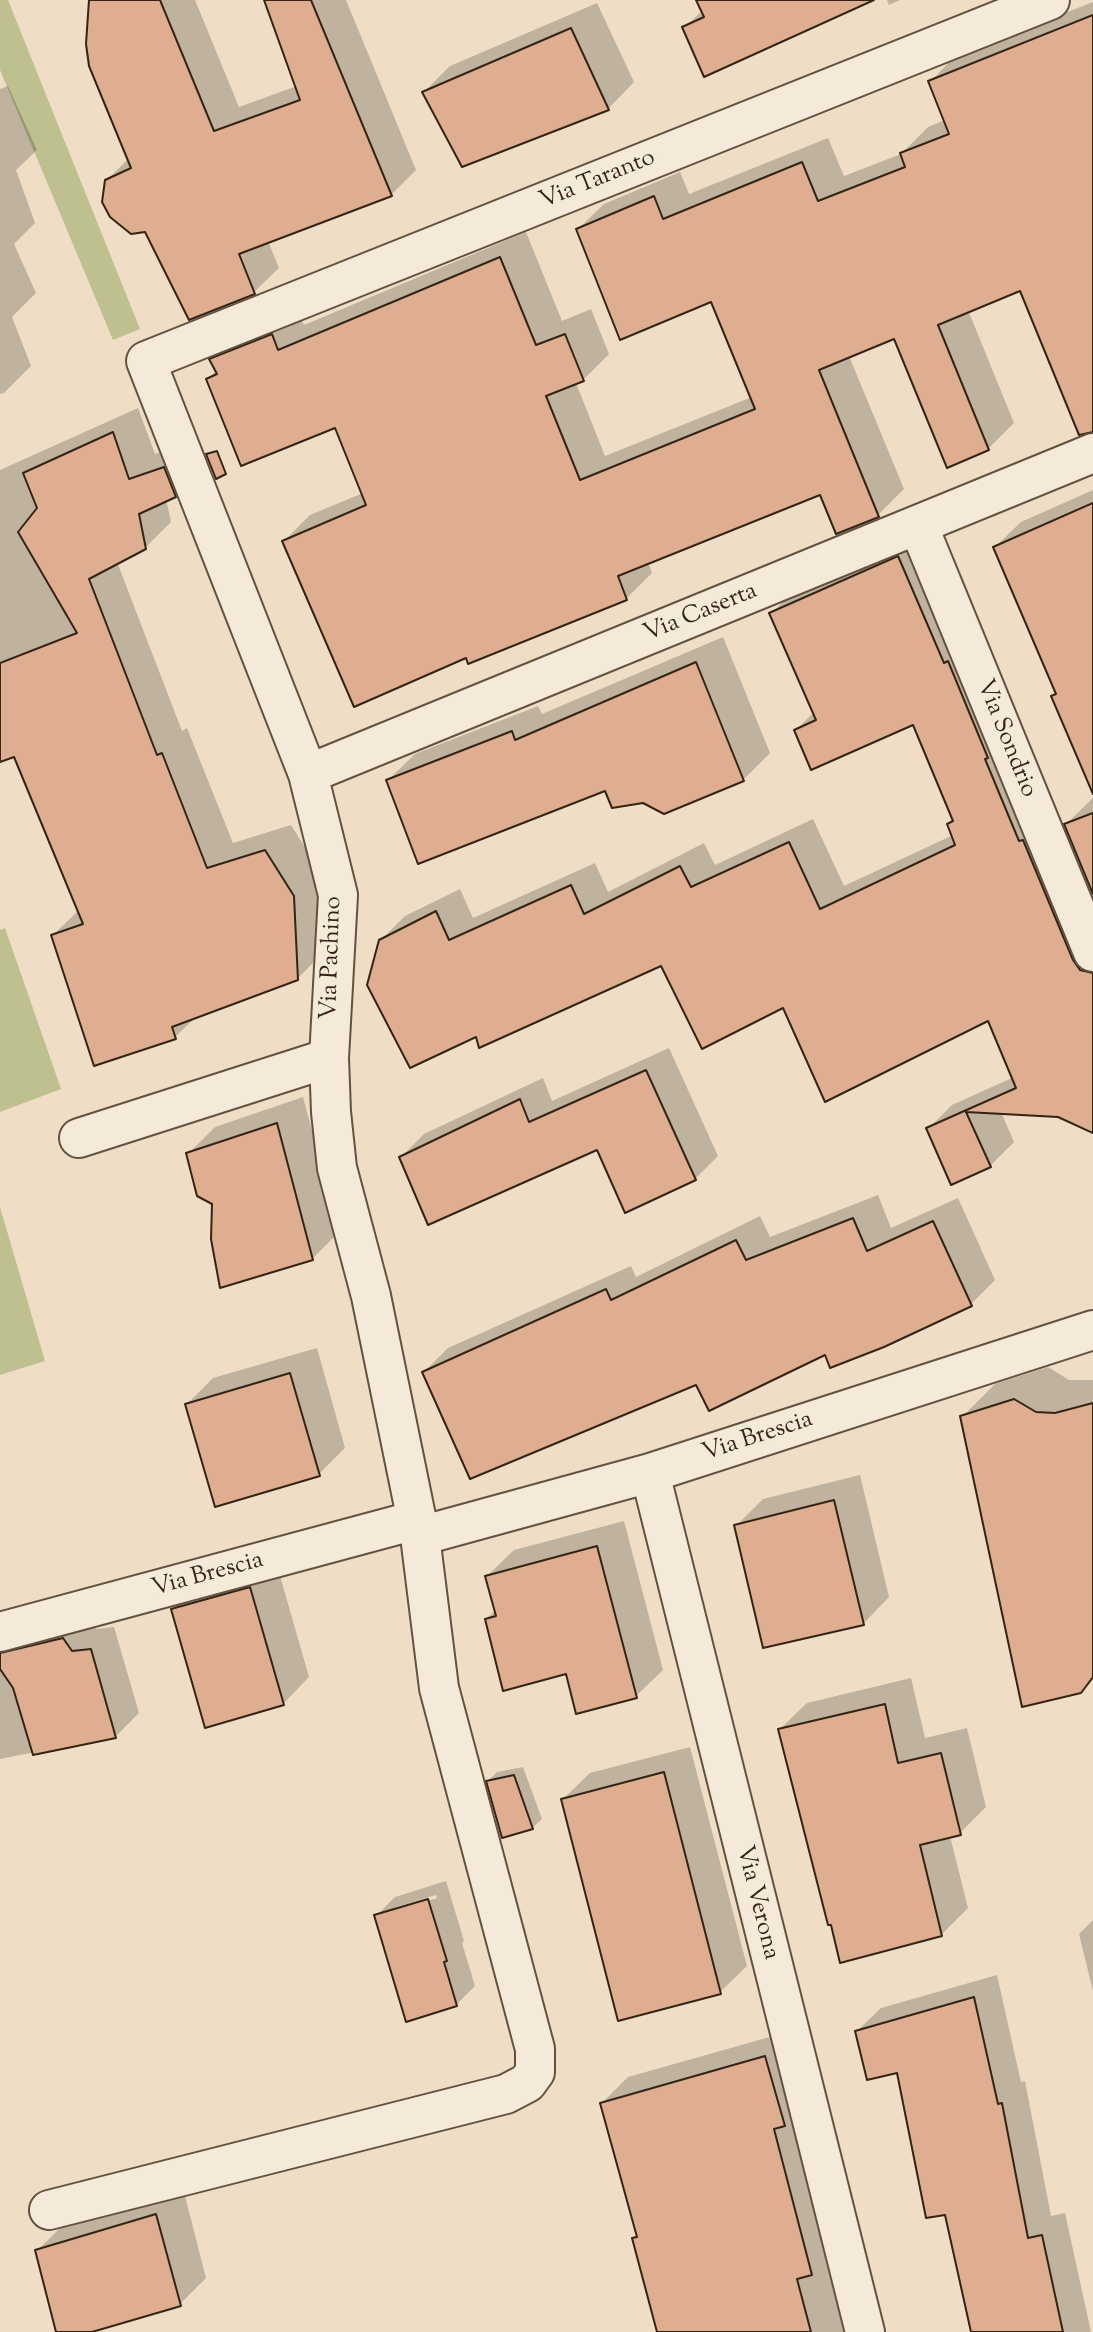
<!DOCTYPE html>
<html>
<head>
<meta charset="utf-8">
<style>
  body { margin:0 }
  canvas { display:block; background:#efdec5 }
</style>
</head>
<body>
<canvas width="1093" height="2332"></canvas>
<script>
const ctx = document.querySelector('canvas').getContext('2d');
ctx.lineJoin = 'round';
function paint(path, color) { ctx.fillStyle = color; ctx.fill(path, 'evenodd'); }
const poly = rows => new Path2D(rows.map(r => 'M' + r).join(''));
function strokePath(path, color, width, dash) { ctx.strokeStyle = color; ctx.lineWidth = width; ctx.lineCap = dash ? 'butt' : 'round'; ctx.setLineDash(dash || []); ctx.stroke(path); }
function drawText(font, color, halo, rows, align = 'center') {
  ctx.font = font + ' "Sorts Mill Goudy",serif'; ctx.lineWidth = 5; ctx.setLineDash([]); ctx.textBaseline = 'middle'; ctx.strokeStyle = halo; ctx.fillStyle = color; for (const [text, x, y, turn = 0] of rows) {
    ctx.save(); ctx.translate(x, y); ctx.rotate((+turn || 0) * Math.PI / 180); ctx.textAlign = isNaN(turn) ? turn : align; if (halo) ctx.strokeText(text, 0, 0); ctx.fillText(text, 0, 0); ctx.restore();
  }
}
const green = poly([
  [0,0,8,0,140,329,113,340,0,70],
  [5,928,61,1089,0,1112,0,930],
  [0,1207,45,1361,0,1375]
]);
const shadow = poly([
  [97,0,195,0,239,107,297,86,266,0,346,0,416,170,391,195,268,241,279,268,254,292,146,230,107,180,129,158],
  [698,0,869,0,684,28,703,10],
  [887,0,900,0,889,5],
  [1093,2,1093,408,1021,289,968,310,1014,423,988,449,895,337,849,356,904,489,878,515,837,532,821,492,648,562,652,573,626,599,466,656,284,541,310,515,363,493,336,426,208,379,217,370,212,360,237,334,297,310,304,325,526,232,562,321,591,309,609,354,583,380,576,383,605,456,752,397,712,300,578,229,604,204,680,172,689,194,828,138,844,176,901,154,928,127,945,120,930,82,955,56],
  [597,3,634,82,608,109,424,92,450,66],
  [8,86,37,150,16,170,35,223,14,244,36,293,12,317,31,366,4,393,0,394,0,89],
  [138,408,155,454,190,443,200,470,175,495,166,499,171,522,145,548,117,562,182,731,187,728,233,843,291,825,319,870,323,953,297,979,196,1017,175,1037,53,935,79,910,15,754,0,761,0,470],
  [1093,490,1093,790,1053,697,1057,692,995,547,1021,522],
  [922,534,1093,941,1093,1132,1058,1115,1001,1112,1014,1142,990,1166,928,1129,952,1105,1014,1077,989,1018,784,1006,662,964,478,1035,380,941,405,916,460,889,473,918,595,863,608,892,704,843,715,865,813,819,844,886,953,835,949,824,954,819,914,723,796,730,814,712,771,614,795,590],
  [723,637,770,753,743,780,664,812,643,801,606,789,388,780,415,754,538,706,542,714],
  [1093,798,1093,883,1066,824],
  [669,1048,718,1156,695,1179,598,1148,401,1157,424,1134,543,1078,552,1101],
  [303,1097,339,1232,312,1259,214,1203,188,1154,215,1127],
  [878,1195,891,1228,958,1198,995,1280,971,1304,825,1352,697,1383,424,1372,448,1348,631,1266,636,1277,760,1216,770,1237],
  [317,1348,345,1448,319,1474,187,1404,213,1378],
  [1048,1367,1069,1380,1093,1380,1093,1678,1080,1691,962,1417,995,1384],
  [860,1475,889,1597,863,1624,736,1526,763,1499],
  [624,1521,663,1670,636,1696,567,1672,486,1619,496,1610,487,1576,514,1550],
  [276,1562,309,1677,283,1704,173,1609,199,1583],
  [87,1615,96,1629,114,1627,139,1713,116,1736,0,1759,0,1646],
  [911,1678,925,1738,967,1728,986,1807,960,1833,950,1836,968,1908,941,1935,780,1729,807,1703],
  [690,1747,747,1966,720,1992,563,1799,590,1773],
  [523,1767,542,1819,532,1828,488,1781,497,1772],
  [446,1881,464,1941,462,1943,475,1986,456,2005,376,1916,395,1897],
  [436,1895,437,1898,396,1911,396,1907],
  [1093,1920,1093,1991,1079,1934],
  [997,1975,1021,2082,1025,2081,1051,2216,1065,2213,1091,2332,972,2332,947,2213,899,2070,857,2031,881,2008],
  [791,2031,837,2247,825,2259,844,2332,668,2332,634,2238,638,2234,602,2103,628,2077],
  [183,2188,206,2278,180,2304,86,2332,57,2332,37,2251,64,2224]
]);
const building = poly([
  [89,0,160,0,214,131,300,100,264,0,311,0,392,196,239,254,255,294,189,320,145,232,131,234,110,217,102,202,105,180,131,168,89,66,86,44,89,0],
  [696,0,874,0,704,77,682,27,704,17,696,0],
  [1093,15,1093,432,1079,435,1020,291,938,325,989,450,947,468,894,339,819,370,879,517,836,534,820,495,618,576,627,600,468,664,466,658,354,707,282,541,366,505,335,428,241,466,206,379,217,374,209,359,272,334,278,350,500,257,536,345,565,334,584,381,546,396,580,480,755,409,711,302,620,340,576,229,654,196,663,219,802,162,818,201,905,167,900,153,949,134,928,81,1093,15],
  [571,28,609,110,462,167,422,92,571,28],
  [113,432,129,479,164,467,176,497,139,514,146,549,89,579,157,755,162,753,207,868,265,850,294,896,298,980,172,1027,176,1039,94,1066,51,935,83,924,14,757,0,762,0,663,77,633,18,532,37,508,23,473,113,432],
  [217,451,226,474,216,479,206,454,217,451],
  [1093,503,1093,794,1051,696,1056,694,993,547,1093,503],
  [898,556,944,663,948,661,988,758,985,759,1019,841,1023,840,1073,960,1080,970,1093,973,1093,1133,1058,1117,966,1112,991,1167,951,1185,926,1128,1016,1088,988,1021,825,1102,783,1008,702,1049,661,966,479,1048,476,1037,410,1068,367,985,379,940,436,911,449,940,571,885,584,914,680,866,691,887,789,842,820,909,955,845,947,824,953,821,913,725,811,770,794,730,816,720,769,613,898,556],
  [696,662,744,781,664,814,643,803,612,808,605,791,418,864,386,780,512,731,515,740,696,662],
  [1093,813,1093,894,1064,824,1093,813],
  [646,1070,696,1180,625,1213,597,1150,428,1225,399,1157,520,1099,529,1122,646,1070],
  [277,1123,313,1260,220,1288,211,1239,212,1204,197,1196,186,1153,277,1123],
  [853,1218,867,1251,933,1221,972,1306,884,1347,830,1368,825,1355,709,1411,696,1385,470,1479,422,1372,606,1289,611,1300,736,1240,746,1260,853,1218],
  [290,1373,320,1476,215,1507,185,1404,290,1373],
  [1014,1399,1036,1412,1055,1413,1093,1403,1093,1677,1081,1693,1022,1707,960,1416,1014,1399],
  [834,1500,864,1625,763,1648,734,1525,834,1500],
  [597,1546,637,1698,576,1714,566,1674,503,1691,485,1619,496,1616,485,1576,597,1546],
  [250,1587,284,1705,205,1728,171,1609,250,1587],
  [63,1638,72,1651,91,1649,116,1738,33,1755,13,1688,0,1669,0,1653,63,1638],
  [885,1704,898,1763,941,1753,961,1835,920,1845,942,1936,840,1963,831,1925,828,1925,778,1729,885,1704],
  [664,1772,721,1994,618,2021,561,1799,664,1772],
  [514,1775,533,1829,502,1838,486,1781,514,1775],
  [428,1899,447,1961,444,1962,457,2006,406,2022,374,1915,428,1899],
  [974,1997,998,2104,1002,2103,1028,2238,1042,2235,1063,2332,971,2332,945,2215,926,2218,897,2073,867,2080,855,2031,974,1997],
  [765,2056,785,2126,774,2129,812,2275,797,2279,811,2332,657,2332,632,2238,637,2237,600,2103,765,2056],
  [156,2214,181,2306,92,2332,56,2332,35,2250,156,2214]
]);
const minor = poly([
  [918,525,1093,952],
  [308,774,1093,453],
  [79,1138,329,1058],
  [650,1473,865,2332],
  [420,1536,650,1473,1093,1330],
  [0,1632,416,1520],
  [49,2210,506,2094,527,2083,535,2072,535,2049,439,1688,420,1536,371,1296,337,1168,331,1112,329,1058,338,895,308,774,146,361,1050,0]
]);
const streetNames = [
  ["Via Taranto",598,181,-22],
  ["Via Caserta",701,614,-22],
  ["Via Sondrio",1005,739,68],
  ["Via Pachino",333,958,-88],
  ["Via Brescia",758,1438,-18],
  ["Via Brescia",208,1576,-15],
  ["Via Verona",756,1903,76]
];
paint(green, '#bfc090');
paint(shadow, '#0003');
paint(building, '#dfae90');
strokePath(building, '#342413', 2);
strokePath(minor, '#635240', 42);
strokePath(minor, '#f5ead9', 38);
drawText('24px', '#342413', '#f5ead9', streetNames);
</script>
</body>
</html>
